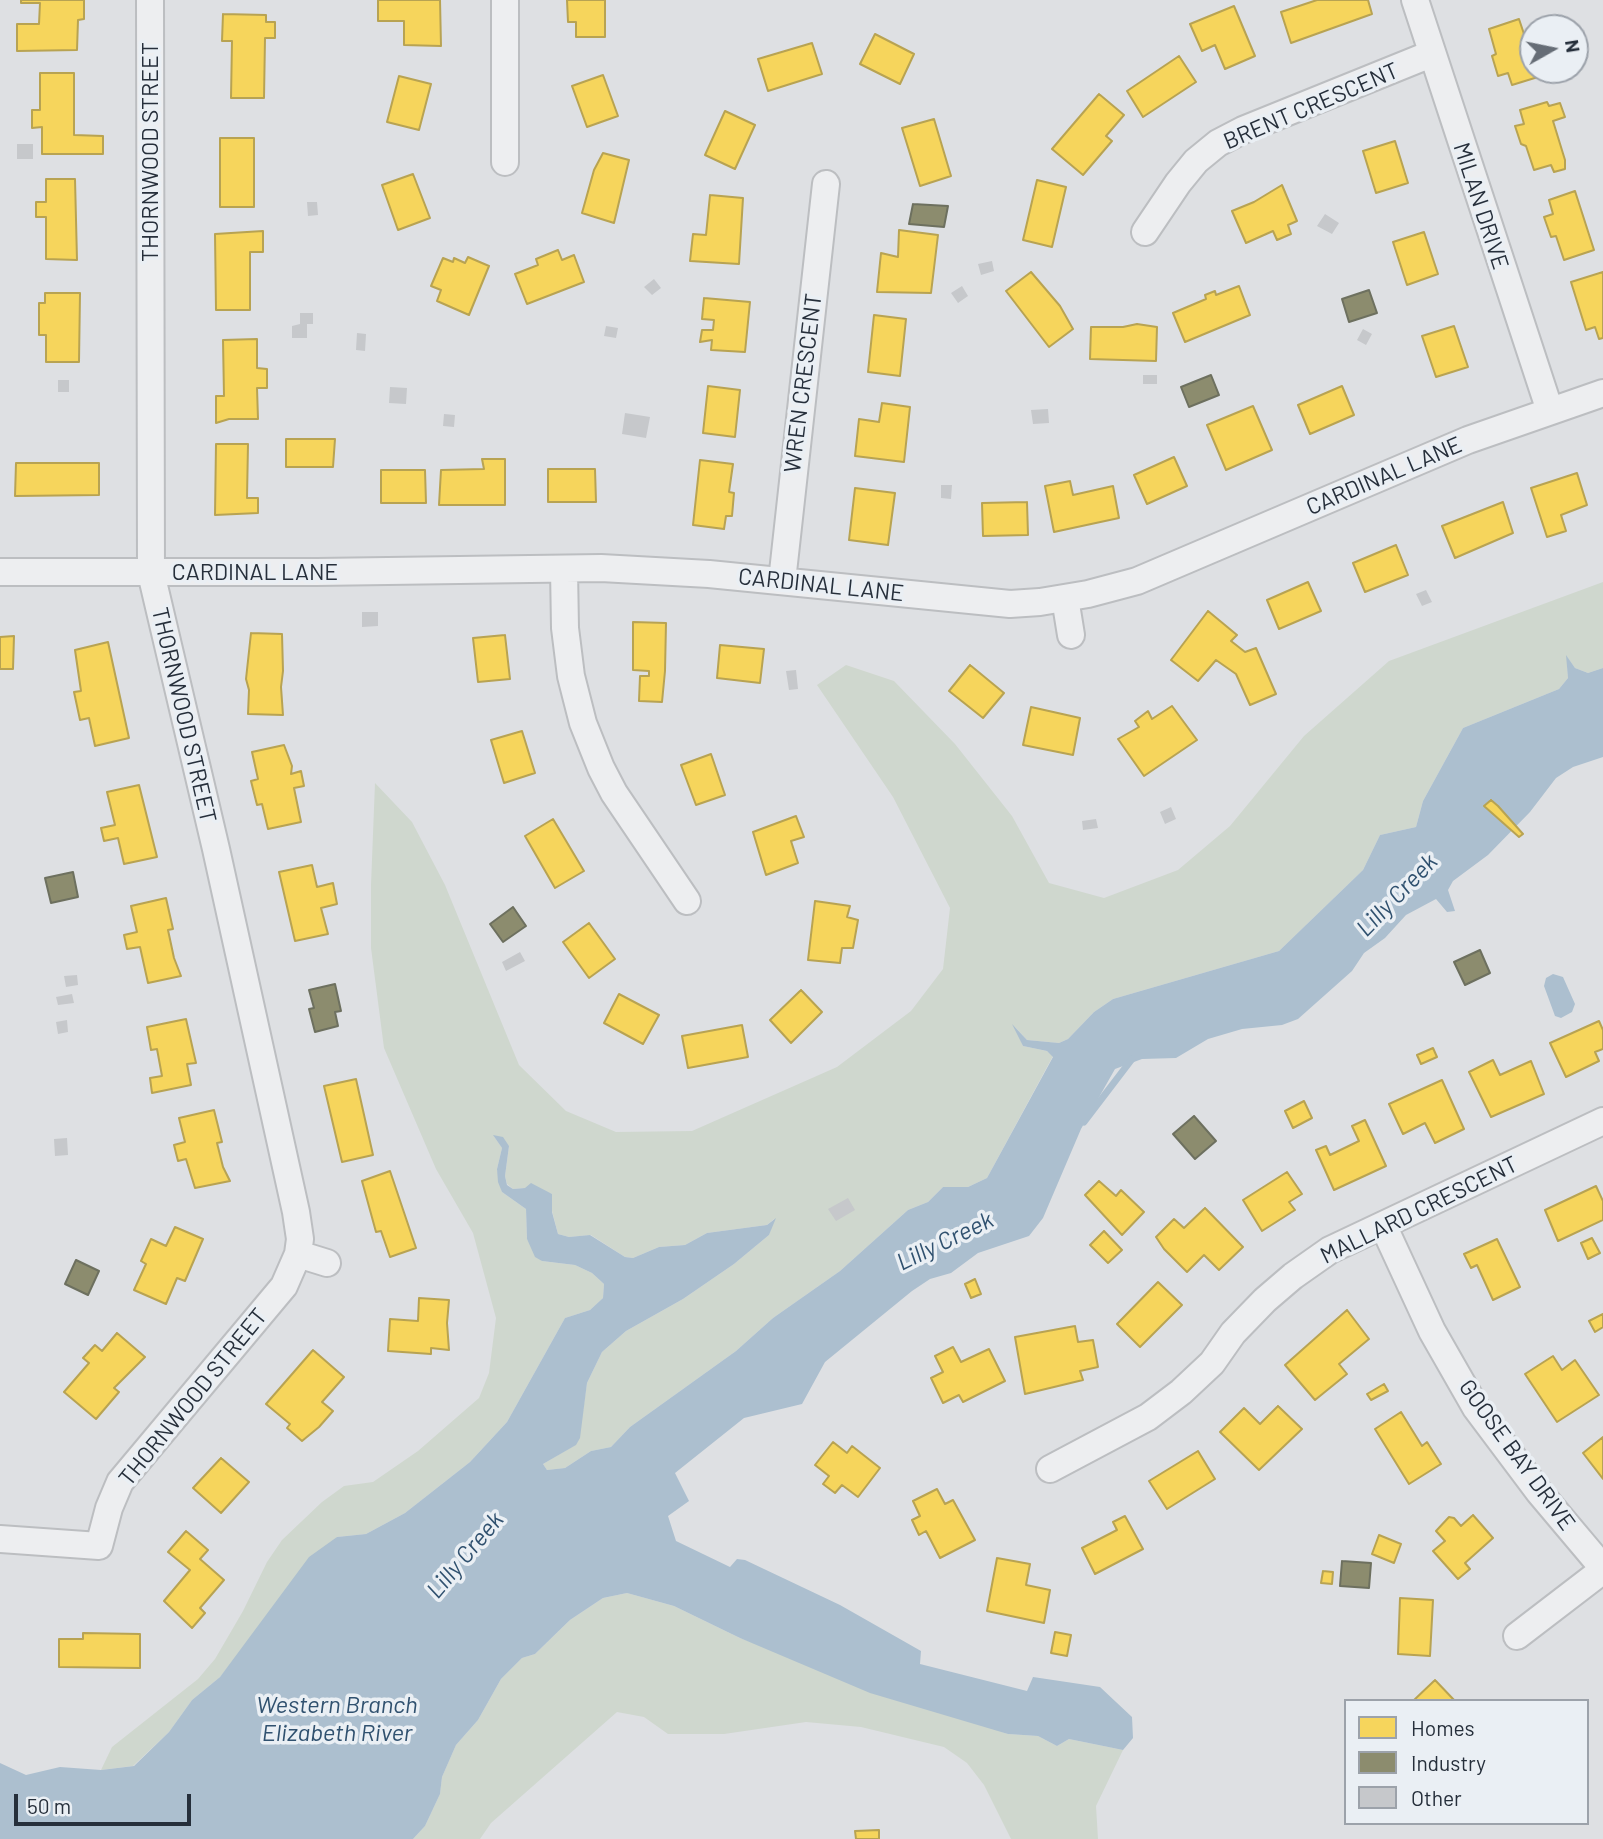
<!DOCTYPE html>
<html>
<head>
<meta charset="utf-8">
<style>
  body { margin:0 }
  #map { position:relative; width:1603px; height:1839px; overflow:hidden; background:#dee0e3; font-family:Barlow,sans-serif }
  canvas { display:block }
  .legend { position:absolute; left:1344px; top:1699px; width:245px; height:126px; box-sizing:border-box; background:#eaeff4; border:2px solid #9ca2aa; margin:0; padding:9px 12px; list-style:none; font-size:21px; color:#262f3b }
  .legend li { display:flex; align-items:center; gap:14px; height:35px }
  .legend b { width:35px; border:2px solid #9ca2aa }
  .north { position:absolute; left:1519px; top:14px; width:70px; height:70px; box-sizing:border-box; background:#eaeff4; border:2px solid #9ca2aa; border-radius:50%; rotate:81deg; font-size:19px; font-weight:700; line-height:28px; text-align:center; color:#262f3b }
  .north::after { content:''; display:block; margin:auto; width:24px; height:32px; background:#666d76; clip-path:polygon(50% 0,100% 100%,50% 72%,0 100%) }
  .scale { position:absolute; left:14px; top:1794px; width:177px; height:32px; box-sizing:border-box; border:4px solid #262f3b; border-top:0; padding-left:9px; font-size:21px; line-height:24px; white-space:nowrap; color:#262f3b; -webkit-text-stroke:5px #eaeff4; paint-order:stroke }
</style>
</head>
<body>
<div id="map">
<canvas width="1603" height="1839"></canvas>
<ul class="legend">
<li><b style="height:19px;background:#f6d55c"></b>Homes</li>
<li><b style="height:19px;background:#8c8c6e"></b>Industry</li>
<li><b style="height:19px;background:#c6c8cb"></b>Other</li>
</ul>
<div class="north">N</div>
<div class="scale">50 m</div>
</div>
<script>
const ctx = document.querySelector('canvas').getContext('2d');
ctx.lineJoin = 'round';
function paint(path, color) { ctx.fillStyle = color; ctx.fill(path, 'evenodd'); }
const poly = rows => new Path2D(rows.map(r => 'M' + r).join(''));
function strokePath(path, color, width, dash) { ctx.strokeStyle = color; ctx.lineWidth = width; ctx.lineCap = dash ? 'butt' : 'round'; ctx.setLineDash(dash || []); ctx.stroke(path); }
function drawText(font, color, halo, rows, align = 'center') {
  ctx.font = font + ' Barlow,sans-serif'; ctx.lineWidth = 7; ctx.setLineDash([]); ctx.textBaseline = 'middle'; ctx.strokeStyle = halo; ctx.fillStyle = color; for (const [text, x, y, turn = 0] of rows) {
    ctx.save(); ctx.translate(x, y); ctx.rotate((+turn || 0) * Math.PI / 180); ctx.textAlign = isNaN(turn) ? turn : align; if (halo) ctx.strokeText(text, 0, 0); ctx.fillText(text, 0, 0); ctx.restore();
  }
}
const green = poly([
  [1603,582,1603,668,1588,673,1575,668,1567,657,1568,678,1559,689,1463,728,1423,801,1416,827,1380,835,1363,870,1279,951,1113,999,1094,1012,1068,1039,1059,1043,1027,1040,1015,1027,1023,1046,1047,1051,1053,1056,987,1178,968,1187,943,1187,928,1202,908,1210,840,1271,773,1318,736,1351,630,1427,611,1447,591,1451,565,1468,547,1470,543,1464,575,1445,579,1438,587,1383,602,1352,626,1331,683,1299,734,1264,769,1235,774,1219,767,1225,707,1233,685,1245,659,1247,633,1258,625,1257,591,1235,569,1237,558,1234,552,1211,552,1194,525,1188,513,1189,507,1184,505,1176,509,1146,494,1136,502,1148,497,1169,502,1192,526,1209,527,1239,542,1261,575,1265,592,1273,604,1284,603,1298,590,1310,565,1318,507,1422,470,1462,405,1513,366,1534,337,1537,220,1677,192,1700,169,1732,133,1766,101,1770,112,1747,198,1679,215,1659,243,1611,267,1562,282,1540,322,1502,344,1486,373,1482,418,1451,479,1398,489,1373,496,1318,473,1233,436,1169,384,1048,371,948,371,885,375,783,412,822,445,885,519,1065,566,1111,616,1132,692,1131,837,1067,911,1011,943,969,950,908,893,797,817,685,846,665,894,681,955,744,1012,816,1049,883,1104,898,1178,870,1230,826,1304,736,1389,661],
  [627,1593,674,1606,740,1638,1008,1734,1038,1736,1057,1746,1069,1739,1123,1750,1096,1806,1098,1839,1011,1839,984,1785,967,1763,944,1747,861,1727,806,1722,724,1734,668,1734,644,1717,617,1712,491,1823,480,1839,413,1839,425,1826,440,1794,442,1777,456,1745,478,1720,501,1679,522,1658,535,1654,570,1620,603,1598]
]);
const water = poly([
  [1566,655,1575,668,1588,673,1603,668,1603,757,1573,767,1556,778,1530,812,1488,855,1453,881,1448,890,1455,911,1447,912,1436,899,1406,915,1385,938,1364,953,1352,971,1298,1019,1282,1025,1242,1029,1208,1039,1176,1058,1142,1059,1115,1069,1081,1129,1043,1218,1029,1236,978,1253,951,1273,930,1279,912,1291,825,1362,802,1404,744,1418,675,1473,689,1501,668,1516,676,1541,730,1567,737,1559,745,1560,840,1605,921,1651,920,1664,1027,1691,1033,1677,1100,1687,1132,1717,1133,1738,1123,1750,1069,1739,1057,1746,1038,1736,1008,1734,870,1693,740,1638,674,1606,627,1593,603,1598,570,1620,535,1654,522,1658,501,1679,478,1720,456,1745,442,1777,440,1794,425,1826,413,1839,0,1839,0,1763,26,1775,60,1767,101,1770,134,1766,169,1732,192,1700,220,1677,309,1557,337,1537,366,1534,405,1513,470,1462,507,1422,565,1318,590,1310,603,1298,604,1284,592,1273,575,1265,542,1261,535,1257,527,1239,526,1209,502,1192,498,1182,497,1169,502,1148,493,1135,503,1137,509,1146,505,1176,507,1185,513,1189,525,1188,531,1183,552,1194,552,1212,558,1234,569,1237,590,1235,625,1257,633,1258,659,1247,685,1245,707,1233,767,1225,776,1218,769,1235,734,1264,683,1299,626,1331,602,1352,587,1383,580,1438,576,1445,543,1464,547,1470,565,1468,591,1451,611,1447,630,1427,736,1351,773,1318,840,1271,908,1210,928,1202,943,1187,968,1187,987,1178,1053,1057,1047,1051,1023,1046,1012,1024,1027,1040,1059,1043,1068,1039,1094,1012,1113,999,1279,951,1363,870,1380,835,1416,827,1423,801,1463,728,1559,689,1568,678],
  [1553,974,1563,977,1575,1004,1572,1012,1561,1018,1555,1016,1544,986,1546,978]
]);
const homes = poly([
  [21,0,84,0,84,19,78,20,77,50,17,51,17,24,39,24,40,3,21,3,21,0],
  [378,0,440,0,441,46,404,45,404,21,378,21,378,0],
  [567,0,605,0,605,37,576,37,576,22,568,22,567,0],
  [1317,0,1368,0,1372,14,1291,43,1281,12,1317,0],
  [1234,6,1255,56,1225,69,1215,45,1202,51,1190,24,1234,6],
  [223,14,266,15,266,22,275,22,275,38,265,38,264,98,231,98,232,41,222,41,223,14],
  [1519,19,1533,61,1533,70,1536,70,1538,77,1512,85,1508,73,1498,76,1492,56,1496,54,1489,29,1519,19],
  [875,34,914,54,900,84,860,64,875,34],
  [812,43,822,74,768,91,758,59,812,43],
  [1179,56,1196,82,1143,117,1127,91,1179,56],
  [40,73,74,73,74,135,103,136,103,154,42,154,42,127,32,128,32,110,40,110,40,73],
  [603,75,618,116,587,127,572,86,603,75],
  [399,76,431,84,419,130,387,122,399,76],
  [1099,94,1124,115,1106,136,1112,141,1083,175,1052,149,1099,94],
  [1547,102,1549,106,1560,103,1565,117,1553,121,1565,160,1565,169,1554,172,1551,165,1534,170,1526,146,1521,144,1515,126,1524,124,1520,110,1547,102],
  [725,111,755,125,735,169,705,155,725,111],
  [934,119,951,176,920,186,902,128,934,119],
  [220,138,254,138,254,207,220,207,220,138],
  [1395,141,1408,183,1376,193,1363,151,1395,141],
  [603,153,629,160,614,223,582,213,594,170,603,153],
  [413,174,430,218,398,230,382,185,413,174],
  [46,179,75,179,77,260,46,259,46,217,36,217,36,202,46,202,46,179],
  [1037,180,1066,187,1052,247,1023,240,1037,180],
  [1282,185,1297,221,1288,225,1291,234,1277,240,1273,231,1246,243,1232,211,1254,202,1282,185],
  [1575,191,1594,250,1564,260,1556,236,1551,237,1544,217,1553,214,1549,200,1575,191],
  [710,195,743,198,739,264,690,261,693,234,706,235,710,195],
  [899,230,938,235,931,293,877,292,881,253,898,257,899,230],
  [263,231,263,252,250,252,250,310,216,310,215,234,263,231],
  [1424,232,1438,274,1407,285,1393,242,1424,232],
  [558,250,562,260,574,255,584,282,527,304,515,274,538,265,536,259,558,250],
  [468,257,489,266,469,315,437,301,441,290,431,286,443,258,453,262,454,258,465,263,468,257],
  [1031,272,1060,306,1073,329,1049,347,1006,291,1031,272],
  [1603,272,1603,338,1599,339,1595,327,1586,330,1571,282,1603,272],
  [1239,286,1250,315,1185,342,1173,313,1206,299,1205,295,1215,291,1216,295,1239,286],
  [45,293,80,293,79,362,46,362,46,335,39,335,39,303,45,303,45,293],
  [704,298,750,302,745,352,711,350,712,340,700,342,702,330,713,330,714,320,702,319,704,298],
  [874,315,906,319,900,376,868,372,874,315],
  [1137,324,1157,327,1156,361,1090,359,1091,327,1123,327,1137,324],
  [1454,326,1468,367,1436,377,1422,336,1454,326],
  [257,339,257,368,267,369,267,388,257,388,258,419,229,419,216,423,216,396,224,396,223,340,257,339],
  [708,386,740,390,735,437,703,433,708,386],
  [1342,386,1354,415,1310,434,1298,405,1342,386],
  [882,403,910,407,904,462,855,456,859,419,879,422,882,403],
  [1253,406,1272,450,1226,470,1207,425,1253,406],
  [286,439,335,439,333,467,286,467,286,439],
  [216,444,248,444,247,498,258,498,258,513,215,515,216,444],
  [1174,457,1187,486,1147,504,1134,475,1174,457],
  [482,459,505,459,505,505,439,505,441,470,484,469,482,459],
  [700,460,733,464,729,492,734,493,732,516,726,516,724,529,693,525,700,460],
  [16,463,99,463,99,495,15,496,16,463],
  [548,469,595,469,596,502,548,502,548,469],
  [381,470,425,470,426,503,381,503,381,470],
  [1577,473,1587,505,1561,515,1566,531,1547,537,1531,488,1577,473],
  [1070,481,1073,495,1113,486,1119,518,1054,532,1045,486,1070,481],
  [855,488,895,493,888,545,849,540,855,488],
  [1027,502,1028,535,983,536,982,503,1027,502],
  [1503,502,1513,533,1455,558,1442,526,1503,502],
  [1396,545,1408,575,1365,592,1353,563,1396,545],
  [1308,582,1321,611,1279,629,1267,600,1308,582],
  [1208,611,1237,635,1231,641,1245,652,1256,648,1276,694,1250,705,1236,674,1216,660,1198,681,1171,660,1208,611],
  [633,622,666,623,665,671,662,702,639,701,640,676,649,676,649,671,633,670,633,622],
  [251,633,282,634,283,671,281,687,283,715,248,714,249,690,246,679,251,633],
  [505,635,510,679,478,682,473,638,505,635],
  [14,636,13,669,0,669,0,637,14,636],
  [108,642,129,738,95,746,89,718,80,720,74,692,81,691,75,650,108,642],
  [720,645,764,649,760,683,717,678,720,645],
  [970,665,1004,693,983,718,949,691,970,665],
  [1172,706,1197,740,1144,776,1118,739,1139,727,1135,721,1148,711,1152,719,1172,706],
  [1031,707,1080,718,1073,755,1023,745,1031,707],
  [522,731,535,773,504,783,491,740,522,731],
  [284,745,292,766,291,774,301,771,304,786,294,788,301,822,268,829,262,804,257,805,251,781,258,779,252,752,284,745],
  [711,754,725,795,696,805,681,765,711,754],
  [139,785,157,857,124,864,118,838,104,841,101,828,115,825,107,792,139,785],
  [1491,800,1498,806,1523,834,1519,837,1484,806,1491,800],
  [796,816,804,837,791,841,798,863,766,875,753,832,796,816],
  [553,819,584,871,555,888,525,836,553,819],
  [312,865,317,887,333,883,337,904,321,908,328,934,295,941,279,872,312,865],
  [166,898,173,929,168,930,174,958,181,976,148,983,140,947,127,949,124,935,137,932,131,906,166,898],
  [815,901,850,906,847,917,858,920,853,948,842,948,840,963,808,960,815,901],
  [589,923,615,959,589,978,563,942,589,923],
  [801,990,822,1012,791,1043,770,1020,801,990],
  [619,994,659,1015,643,1044,604,1023,619,994],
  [186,1019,196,1063,187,1064,191,1085,152,1093,150,1078,162,1076,157,1049,151,1050,147,1027,186,1019],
  [1599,1021,1603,1030,1603,1049,1595,1052,1599,1061,1566,1077,1550,1043,1599,1021],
  [742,1025,748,1057,688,1068,682,1036,742,1025],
  [1433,1048,1437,1057,1421,1064,1417,1055,1433,1048],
  [1493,1060,1500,1075,1531,1061,1544,1094,1491,1117,1469,1072,1493,1060],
  [356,1079,373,1155,342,1162,324,1086,356,1079],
  [1442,1080,1464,1129,1435,1143,1425,1123,1403,1134,1389,1104,1442,1080],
  [1304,1101,1312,1118,1293,1128,1285,1111,1304,1101],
  [214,1110,222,1142,217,1143,223,1167,230,1181,195,1188,186,1159,178,1161,174,1145,185,1142,179,1118,214,1110],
  [1365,1120,1386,1166,1334,1190,1316,1150,1326,1146,1330,1155,1359,1141,1352,1126,1365,1120],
  [390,1171,416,1248,390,1257,381,1231,376,1232,362,1181,390,1171],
  [1287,1172,1302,1194,1289,1202,1295,1210,1262,1231,1243,1200,1287,1172],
  [1099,1181,1116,1196,1121,1190,1144,1212,1122,1235,1085,1195,1099,1181],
  [1596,1186,1603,1201,1603,1220,1558,1241,1545,1210,1596,1186],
  [1205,1208,1243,1247,1219,1270,1204,1255,1187,1272,1164,1249,1156,1237,1174,1219,1184,1228,1205,1208],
  [175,1227,203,1239,185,1281,177,1278,166,1304,134,1290,146,1264,141,1261,151,1239,166,1246,175,1227],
  [1104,1231,1122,1250,1108,1263,1090,1245,1104,1231],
  [1592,1238,1600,1253,1588,1259,1581,1243,1592,1238],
  [1497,1239,1520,1287,1493,1300,1477,1265,1471,1268,1464,1254,1497,1239],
  [975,1279,981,1294,971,1298,965,1284,975,1279],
  [1158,1282,1182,1305,1140,1347,1117,1324,1158,1282],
  [419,1298,449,1300,447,1323,449,1350,431,1348,431,1354,388,1351,390,1319,418,1321,419,1298],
  [1347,1310,1369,1339,1339,1364,1347,1374,1315,1400,1285,1365,1347,1310],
  [1603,1314,1603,1327,1595,1332,1589,1321,1603,1314],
  [1075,1326,1078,1342,1093,1340,1098,1367,1080,1371,1083,1380,1025,1394,1015,1337,1075,1326],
  [117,1333,145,1357,114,1388,119,1392,96,1419,64,1392,89,1363,83,1358,95,1345,102,1351,117,1333],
  [953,1347,961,1362,989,1349,1005,1381,963,1402,959,1395,943,1403,931,1378,943,1372,935,1356,953,1347],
  [313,1350,344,1377,322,1402,333,1411,319,1427,302,1441,287,1428,290,1424,266,1404,313,1350],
  [1553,1356,1562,1370,1575,1360,1599,1395,1557,1422,1525,1374,1553,1356],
  [1384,1384,1388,1391,1371,1400,1367,1394,1384,1384],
  [1278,1406,1302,1429,1259,1470,1220,1432,1244,1408,1260,1424,1278,1406],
  [1401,1412,1422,1446,1427,1442,1441,1464,1409,1484,1375,1429,1401,1412],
  [1603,1437,1603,1479,1583,1453,1603,1437],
  [833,1442,847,1453,852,1446,880,1468,858,1497,842,1485,835,1493,823,1484,829,1476,815,1465,833,1442],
  [1198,1451,1215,1479,1167,1509,1149,1481,1198,1451],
  [221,1458,249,1482,221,1513,193,1488,221,1458],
  [937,1489,945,1504,953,1500,975,1540,940,1558,926,1531,919,1535,912,1520,920,1516,913,1501,937,1489],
  [1473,1515,1493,1538,1465,1563,1470,1569,1458,1579,1433,1551,1445,1541,1436,1531,1449,1517,1454,1518,1461,1526,1473,1515],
  [1125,1516,1143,1549,1095,1574,1082,1548,1117,1530,1113,1522,1125,1516],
  [186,1531,208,1550,200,1559,224,1580,200,1608,205,1613,192,1628,164,1601,190,1570,168,1552,186,1531],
  [1379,1535,1401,1544,1394,1563,1372,1554,1379,1535],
  [997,1558,1030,1564,1026,1585,1050,1590,1044,1623,987,1611,997,1558],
  [1323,1571,1333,1572,1332,1584,1321,1583,1323,1571],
  [1400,1598,1433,1600,1430,1656,1398,1654,1400,1598],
  [1055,1632,1071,1635,1067,1656,1051,1653,1055,1632],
  [83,1633,140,1634,140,1668,59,1667,59,1639,83,1639,83,1633],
  [1435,1680,1455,1701,1413,1701,1435,1680],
  [879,1830,879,1839,856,1839,855,1831,879,1830]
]);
const industry = poly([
  [913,204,948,206,944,227,909,224,913,204],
  [1369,290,1377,313,1349,322,1342,299,1369,290],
  [1211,375,1219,395,1189,407,1181,387,1211,375],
  [73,872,78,897,51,903,45,878,73,872],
  [513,907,526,926,503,942,490,924,513,907],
  [1480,950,1490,973,1465,985,1454,962,1480,950],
  [335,984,341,1011,335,1012,338,1026,315,1032,309,1009,314,1008,309,990,335,984],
  [1194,1116,1216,1141,1195,1159,1173,1134,1194,1116],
  [76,1260,99,1271,88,1295,65,1284,76,1260],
  [1342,1561,1371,1563,1369,1588,1340,1586,1342,1561]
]);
const stream = poly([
  [1084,1122,1132,1059]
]);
const building = poly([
  [17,144,33,144,33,159,17,159],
  [307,202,317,202,318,215,308,216],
  [1325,214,1339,223,1332,234,1317,226],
  [992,261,994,271,981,275,978,264],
  [654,279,661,288,652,295,644,287],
  [962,286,968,296,958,303,951,293],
  [300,313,313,313,313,324,307,324,307,338,292,338,292,326,300,324],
  [606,326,618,328,616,338,604,336],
  [1363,329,1372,334,1366,345,1357,340],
  [357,333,366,334,365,351,356,350],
  [1143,375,1157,375,1157,384,1143,384],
  [58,380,69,380,69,392,58,392],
  [390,387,407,388,406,404,389,403],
  [1048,409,1049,423,1033,424,1031,410],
  [625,413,650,417,646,438,622,434],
  [444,414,455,415,454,427,443,426],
  [941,485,952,485,951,499,941,498],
  [1426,590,1432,602,1422,606,1416,594],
  [362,612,378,612,378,626,362,627],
  [796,670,798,689,789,690,786,671],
  [1171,807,1176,819,1165,824,1160,812],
  [1096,819,1098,828,1083,830,1082,821],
  [520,952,525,961,506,971,502,962],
  [77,975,78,985,66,987,64,976],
  [72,994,74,1003,58,1005,56,997],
  [67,1020,68,1032,58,1034,56,1022],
  [67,1138,68,1155,55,1156,54,1139],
  [848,1198,855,1210,836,1221,828,1209]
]);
const minor = poly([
  [1415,0,1550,411],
  [505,162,505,0],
  [1145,232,1178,183,1196,161,1218,143,1243,130,1431,54],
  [564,569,565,628,571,676,583,723,601,768,614,793,687,901],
  [0,572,317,572,601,568,709,574,1010,604,1040,602,1088,594,1137,581,1468,440,1603,393],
  [782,581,826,184],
  [1065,598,1071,635],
  [1383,1225,1432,1331,1476,1408,1539,1492,1603,1568],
  [298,1254,327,1263],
  [1050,1469,1148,1417,1181,1392,1212,1363,1233,1333,1265,1300,1293,1276,1330,1250,1603,1121],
  [0,1539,99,1546,109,1508,120,1482,284,1286,298,1254,300,1239,296,1212,216,849,151,573,150,0],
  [1517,1636,1603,1570]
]);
const streetNames = [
  ["BRENT CRESCENT",1311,106,-23],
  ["THORNWOOD STREET",150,152,-90],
  ["MILAN DRIVE",1481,206,72],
  ["WREN CRESCENT",803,383,-83],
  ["CARDINAL LANE",1384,476,-23],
  ["CARDINAL LANE",255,572],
  ["CARDINAL LANE",821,585,6],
  ["THORNWOOD STREET",184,715,77],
  ["MALLARD CRESCENT",1419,1210,-26],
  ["THORNWOOD STREET",193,1397,-51],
  ["GOOSE BAY DRIVE",1517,1455,54]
];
const waterNames = [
  ["Lilly Creek",1397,895,-46],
  ["Lilly Creek",945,1241,-26],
  ["Lilly Creek",465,1555,-50],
  ["Western Branch",337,1705],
  ["Elizabeth River",337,1733]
];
paint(green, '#cfd7ce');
paint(water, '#acbfcf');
paint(homes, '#f6d55c');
strokePath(homes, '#b8a352', 2);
paint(industry, '#8c8c6e');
strokePath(industry, '#6d705f', 2);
strokePath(stream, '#acbfcf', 7);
paint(building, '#c6c8cb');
strokePath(minor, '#bcbec1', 30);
strokePath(minor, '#edeef0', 26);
drawText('23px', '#262f3b', '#eaeff4', streetNames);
drawText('italic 24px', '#30516f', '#eaeff4', waterNames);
</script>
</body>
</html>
